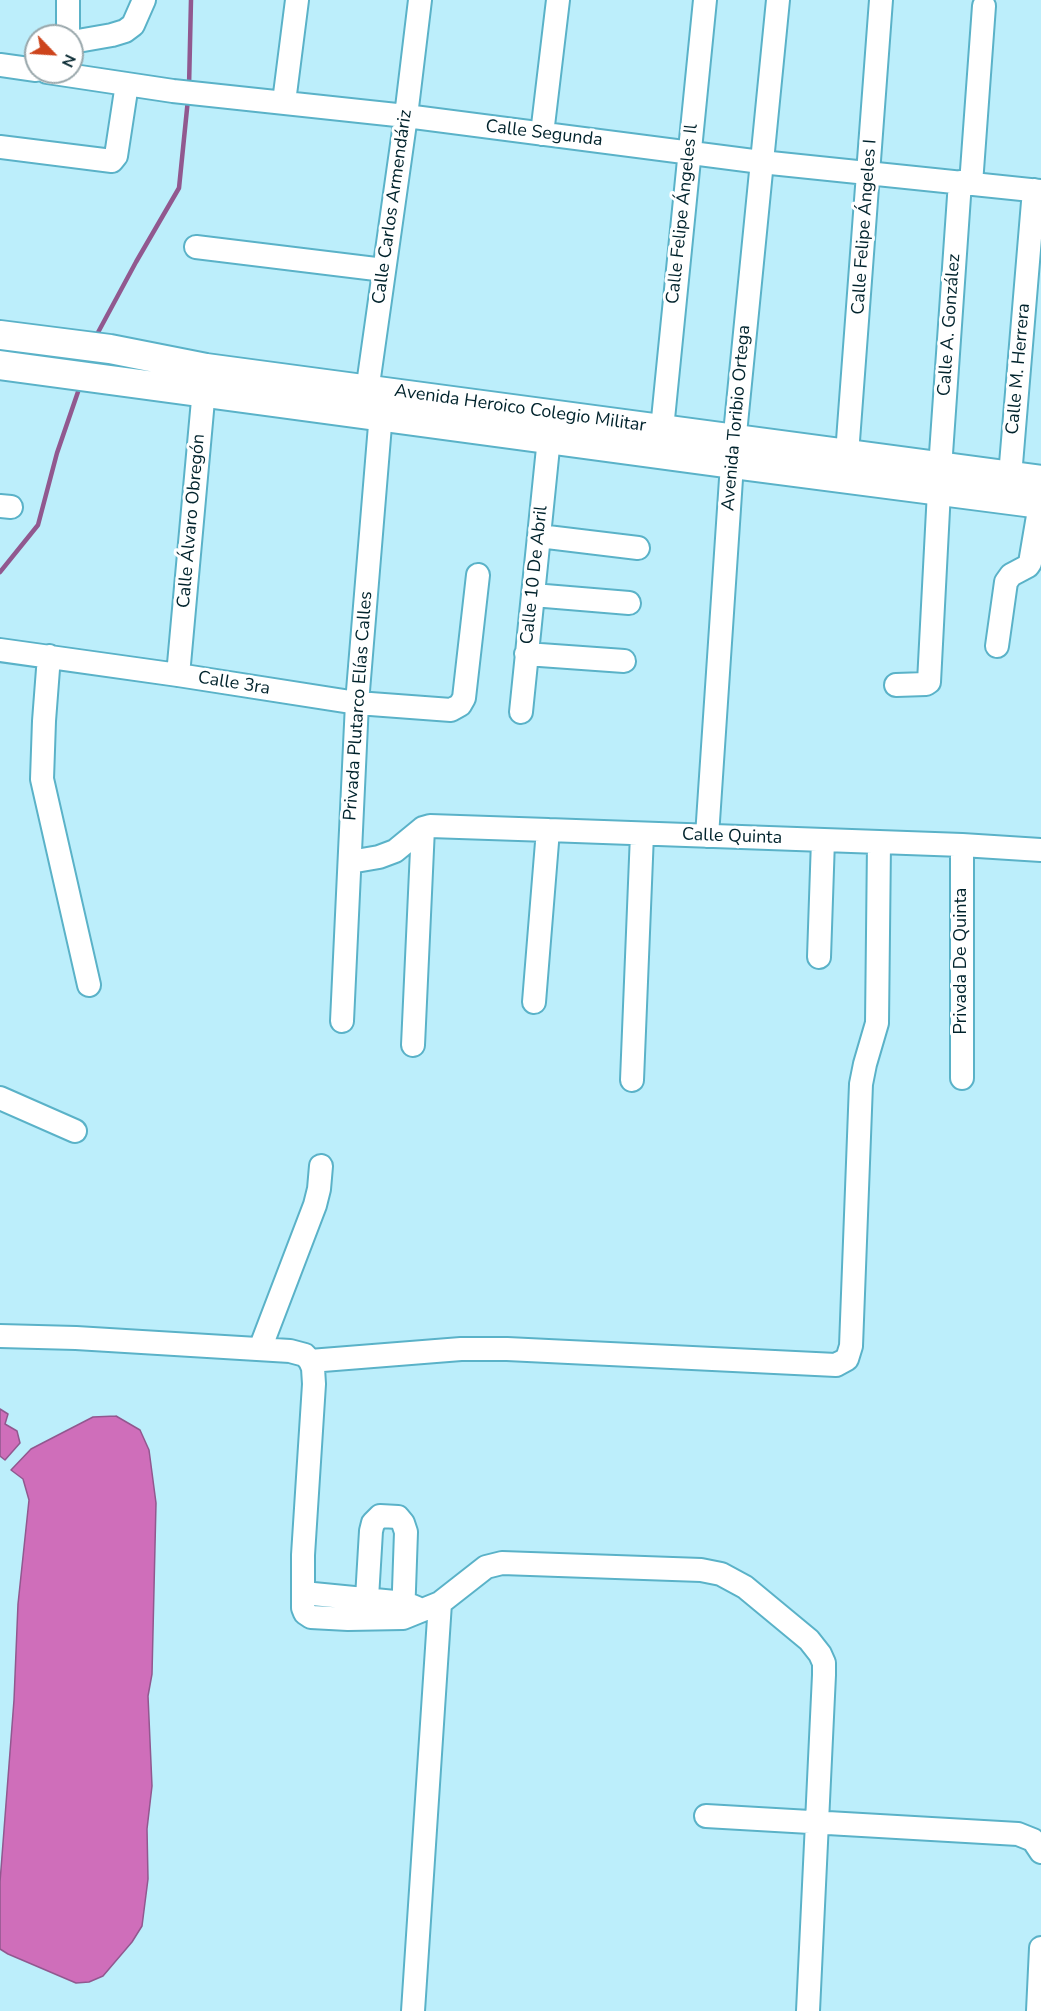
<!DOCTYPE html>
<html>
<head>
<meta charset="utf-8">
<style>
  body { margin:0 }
  #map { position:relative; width:1041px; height:2011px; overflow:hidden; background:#bceefb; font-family:"Nunito Sans",sans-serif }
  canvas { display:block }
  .north { position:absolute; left:24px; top:24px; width:60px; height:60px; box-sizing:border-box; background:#fff; border:2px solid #99a7ab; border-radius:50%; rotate:115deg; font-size:16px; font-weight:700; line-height:24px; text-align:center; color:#00232c }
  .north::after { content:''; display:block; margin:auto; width:21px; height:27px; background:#cd441c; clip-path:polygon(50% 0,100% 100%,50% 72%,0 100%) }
</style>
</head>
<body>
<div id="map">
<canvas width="1041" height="2011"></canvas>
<div class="north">N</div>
</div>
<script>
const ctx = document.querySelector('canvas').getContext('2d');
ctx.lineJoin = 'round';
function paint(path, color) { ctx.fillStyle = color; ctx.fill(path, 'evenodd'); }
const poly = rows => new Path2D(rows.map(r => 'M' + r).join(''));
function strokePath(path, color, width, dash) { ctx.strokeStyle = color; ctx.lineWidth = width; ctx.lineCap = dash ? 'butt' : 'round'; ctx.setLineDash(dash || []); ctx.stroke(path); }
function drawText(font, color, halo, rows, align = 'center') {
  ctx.font = font + ' "Nunito Sans",sans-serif'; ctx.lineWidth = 6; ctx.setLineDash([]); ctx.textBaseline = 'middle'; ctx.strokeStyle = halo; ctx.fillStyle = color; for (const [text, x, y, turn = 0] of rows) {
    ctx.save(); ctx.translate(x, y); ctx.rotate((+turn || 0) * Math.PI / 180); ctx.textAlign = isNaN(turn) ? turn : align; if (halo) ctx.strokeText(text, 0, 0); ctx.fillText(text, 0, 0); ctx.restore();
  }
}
const water = poly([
  [0,1409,8,1414,5,1424,17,1431,20,1443,5,1460,0,1456,0,1409],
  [116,1416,140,1430,149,1450,156,1503,152,1674,148,1696,152,1786,147,1829,148,1879,142,1926,132,1942,103,1976,89,1982,76,1983,8,1954,0,1949,0,1882,14,1700,18,1604,29,1500,23,1479,11,1470,31,1449,60,1434,93,1417,116,1416]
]);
const stream = poly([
  [189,87,191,0],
  [95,338,136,262,179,188,188,99],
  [0,572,38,525,57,453,80,386]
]);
const minor = poly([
  [68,36,68,0],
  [72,42,112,35,125,31,133,25,144,0],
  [0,65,36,70],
  [47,72,173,91,406,116,761,162,1041,191],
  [284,102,297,0],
  [542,134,558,0],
  [0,147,112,161,116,156,127,84],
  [971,184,984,6],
  [196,247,384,270],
  [365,406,406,116,420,0],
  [662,429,705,0],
  [847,454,881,0],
  [940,468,960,182],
  [1010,476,1034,190],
  [0,506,11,507],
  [539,536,638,548],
  [533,595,629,603],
  [997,646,1006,582,1011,575,1028,566,1030,563,1040,504],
  [0,650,178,675,357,703,451,710,460,705,464,698,478,575],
  [526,654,624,661],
  [49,656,44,721,42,779,89,985],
  [178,675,205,378],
  [896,685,926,684,929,682,939,491],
  [521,712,549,438],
  [423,828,430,826,548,830,962,845,1041,850],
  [707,836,732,464,778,0],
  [962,845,962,1078],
  [350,862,379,857,395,851,423,828],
  [819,957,823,840],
  [534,1002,548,830],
  [342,1021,357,703,382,401],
  [413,1045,423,828],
  [632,1080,642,834],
  [0,1098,75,1131],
  [0,1336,76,1338,290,1351,305,1355,310,1361,313,1368,314,1384,303,1555,303,1608,305,1613,311,1617,348,1619,403,1618,440,1603,486,1567,502,1563,701,1570,721,1574,745,1587,809,1640,820,1654,824,1663,824,1675,808,2011],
  [260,1349,315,1205,319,1189,321,1166],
  [310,1361,461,1349,507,1349,836,1365,847,1359,851,1346,861,1084,865,1064,877,1023,879,843],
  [303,1593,405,1603,417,1608],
  [367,1598,371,1531,373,1523,380,1516,398,1517,403,1523,406,1532,403,1618],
  [706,1816,1018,1834,1033,1840,1041,1852],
  [413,2011,440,1603],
  [1038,2011,1041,1948]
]);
const major = poly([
  [0,335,110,349,206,368,1041,480],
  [0,365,732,464,1041,504]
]);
const streetNames = [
  ["Calle Segunda",544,134,7],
  ["Calle Carlos Armendáriz",393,207,-82],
  ["Calle Felipe Ángeles Il",683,214,-84],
  ["Calle Felipe Ángeles I",865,227,-86],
  ["Calle A. González",950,325,-86],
  ["Calle M. Herrera",1019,369,-85],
  ["Avenida Heroico Colegio Militar",520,409,8],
  ["Avenida Toribio Ortega",737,418,-85],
  ["Calle Álvaro Obregón",192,521,-85],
  ["Calle 10 De Abril",535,575,-84],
  ["Calle 3ra",234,684,9],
  ["Privada Plutarco Elías Calles",359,706,-86],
  ["Calle Quinta",732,837,2],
  ["Privada De Quinta",962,961,-90]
];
paint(water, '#cf6eba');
strokePath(water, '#91588f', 1.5);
strokePath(stream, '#91588f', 4.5);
strokePath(minor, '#5ab2c8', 26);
strokePath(major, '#5ab2c8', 32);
strokePath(minor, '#fff', 22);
strokePath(major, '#fff', 28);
drawText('18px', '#00232c', '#fff', streetNames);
</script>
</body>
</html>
